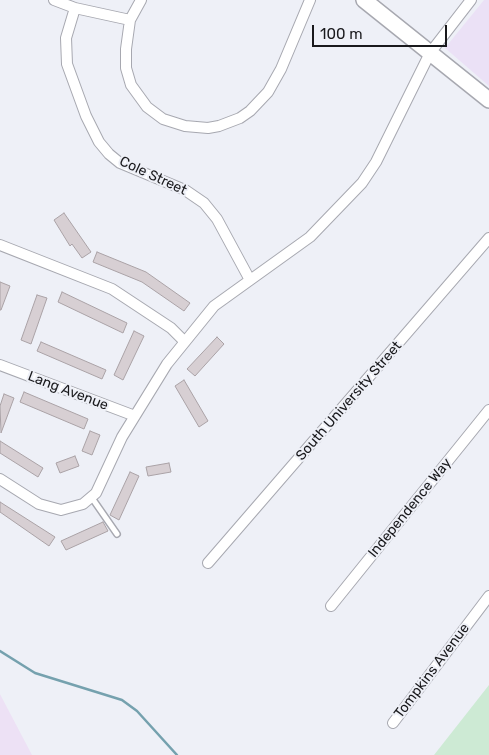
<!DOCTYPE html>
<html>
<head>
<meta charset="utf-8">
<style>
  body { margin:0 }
  #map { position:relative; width:489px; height:755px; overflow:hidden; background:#eef0f7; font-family:Rubik,sans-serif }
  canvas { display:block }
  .scale { position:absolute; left:312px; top:25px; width:135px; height:22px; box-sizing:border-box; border:2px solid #19191c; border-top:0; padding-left:6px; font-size:15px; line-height:18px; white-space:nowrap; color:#19191c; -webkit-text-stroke:4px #eef0f7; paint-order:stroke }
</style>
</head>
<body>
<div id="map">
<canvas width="489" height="755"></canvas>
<div class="scale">100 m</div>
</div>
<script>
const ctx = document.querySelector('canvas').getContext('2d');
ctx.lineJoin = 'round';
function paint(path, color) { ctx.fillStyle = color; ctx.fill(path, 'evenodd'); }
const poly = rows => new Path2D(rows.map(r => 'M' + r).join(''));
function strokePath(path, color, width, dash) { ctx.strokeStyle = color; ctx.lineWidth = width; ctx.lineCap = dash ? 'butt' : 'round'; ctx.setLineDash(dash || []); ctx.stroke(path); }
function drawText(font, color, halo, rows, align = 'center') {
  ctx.font = font + ' Rubik,sans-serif'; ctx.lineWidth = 4; ctx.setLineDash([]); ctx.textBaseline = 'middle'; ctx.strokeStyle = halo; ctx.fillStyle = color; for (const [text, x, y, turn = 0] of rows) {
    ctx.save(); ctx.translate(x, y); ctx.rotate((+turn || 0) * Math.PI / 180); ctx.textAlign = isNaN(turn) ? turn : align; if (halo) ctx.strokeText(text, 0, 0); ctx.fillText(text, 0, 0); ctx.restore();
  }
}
const industrial = poly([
  [0,694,1,696,32,755,0,755]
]);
const education = poly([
  [484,0,489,0,489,86,445,48]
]);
const green = poly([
  [489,685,489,755,434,755]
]);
const stream = poly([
  [0,651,35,673,122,700,137,711,177,755]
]);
const building = poly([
  [64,213,91,252,82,258,72,244,70,246,54,220,64,213],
  [97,252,146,272,190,303,184,311,142,282,93,262,97,252],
  [0,282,10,286,1,310,0,310,0,282],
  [62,292,127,323,123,333,58,302,62,292],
  [37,295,47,298,31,344,21,340,37,295],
  [134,331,144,336,123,380,114,375,134,331],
  [217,337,224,344,195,376,187,369,217,337],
  [41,342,106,370,102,379,37,351,41,342],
  [184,380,208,421,199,427,175,386,184,380],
  [24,392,88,419,84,429,20,402,24,392],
  [4,394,14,398,1,433,0,406,4,394],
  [90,431,100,435,92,455,82,451,90,431],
  [0,441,43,468,38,477,0,453,0,441],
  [75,456,79,466,60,473,56,463,75,456],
  [169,463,171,472,148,476,146,467,169,463],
  [130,472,139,476,119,520,110,515,130,472],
  [0,502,55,537,49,546,0,512,0,502],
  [103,522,108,531,66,550,61,541,103,522]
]);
const service = poly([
  [92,498,117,534]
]);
const minor = poly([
  [54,0,75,8,130,20],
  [141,0,130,20,126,49,126,68,131,85,147,107,163,119,185,126,208,128,219,126,240,118,250,111,268,92,281,69,310,0],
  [75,8,66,38,67,64,86,116,99,142,109,154,120,163,185,190,204,203,217,219,250,280],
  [0,245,112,289,171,328,185,342],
  [0,365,135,416],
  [0,479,39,504,61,510,83,504,96,493,122,437,167,364,214,306,310,237,362,183,376,162,430,53,471,0],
  [208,563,489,238],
  [331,606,489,410],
  [393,723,489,596]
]);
const secondary = poly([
  [364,0,489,100]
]);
const streetNames = [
  ["Cole Street",153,176,25],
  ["Lang Avenue",68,391,21],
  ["South University Street",349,401,-49],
  ["Independence Way",410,508,-51],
  ["Tompkins Avenue",432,671,-53]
];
paint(industrial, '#ede1f5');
paint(education, '#ebe1f6');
paint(green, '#cdead4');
strokePath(stream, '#75a1ae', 2.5);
paint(building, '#d7cfd3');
strokePath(building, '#aaa2a6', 1);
strokePath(service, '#a7a8b0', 8);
strokePath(minor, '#a7a8b0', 12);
strokePath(secondary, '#a7a8b0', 18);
strokePath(service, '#fff', 5);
strokePath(minor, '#fff', 10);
strokePath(secondary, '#fff', 15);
drawText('14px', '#19191c', '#eef0f7', streetNames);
</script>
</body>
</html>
